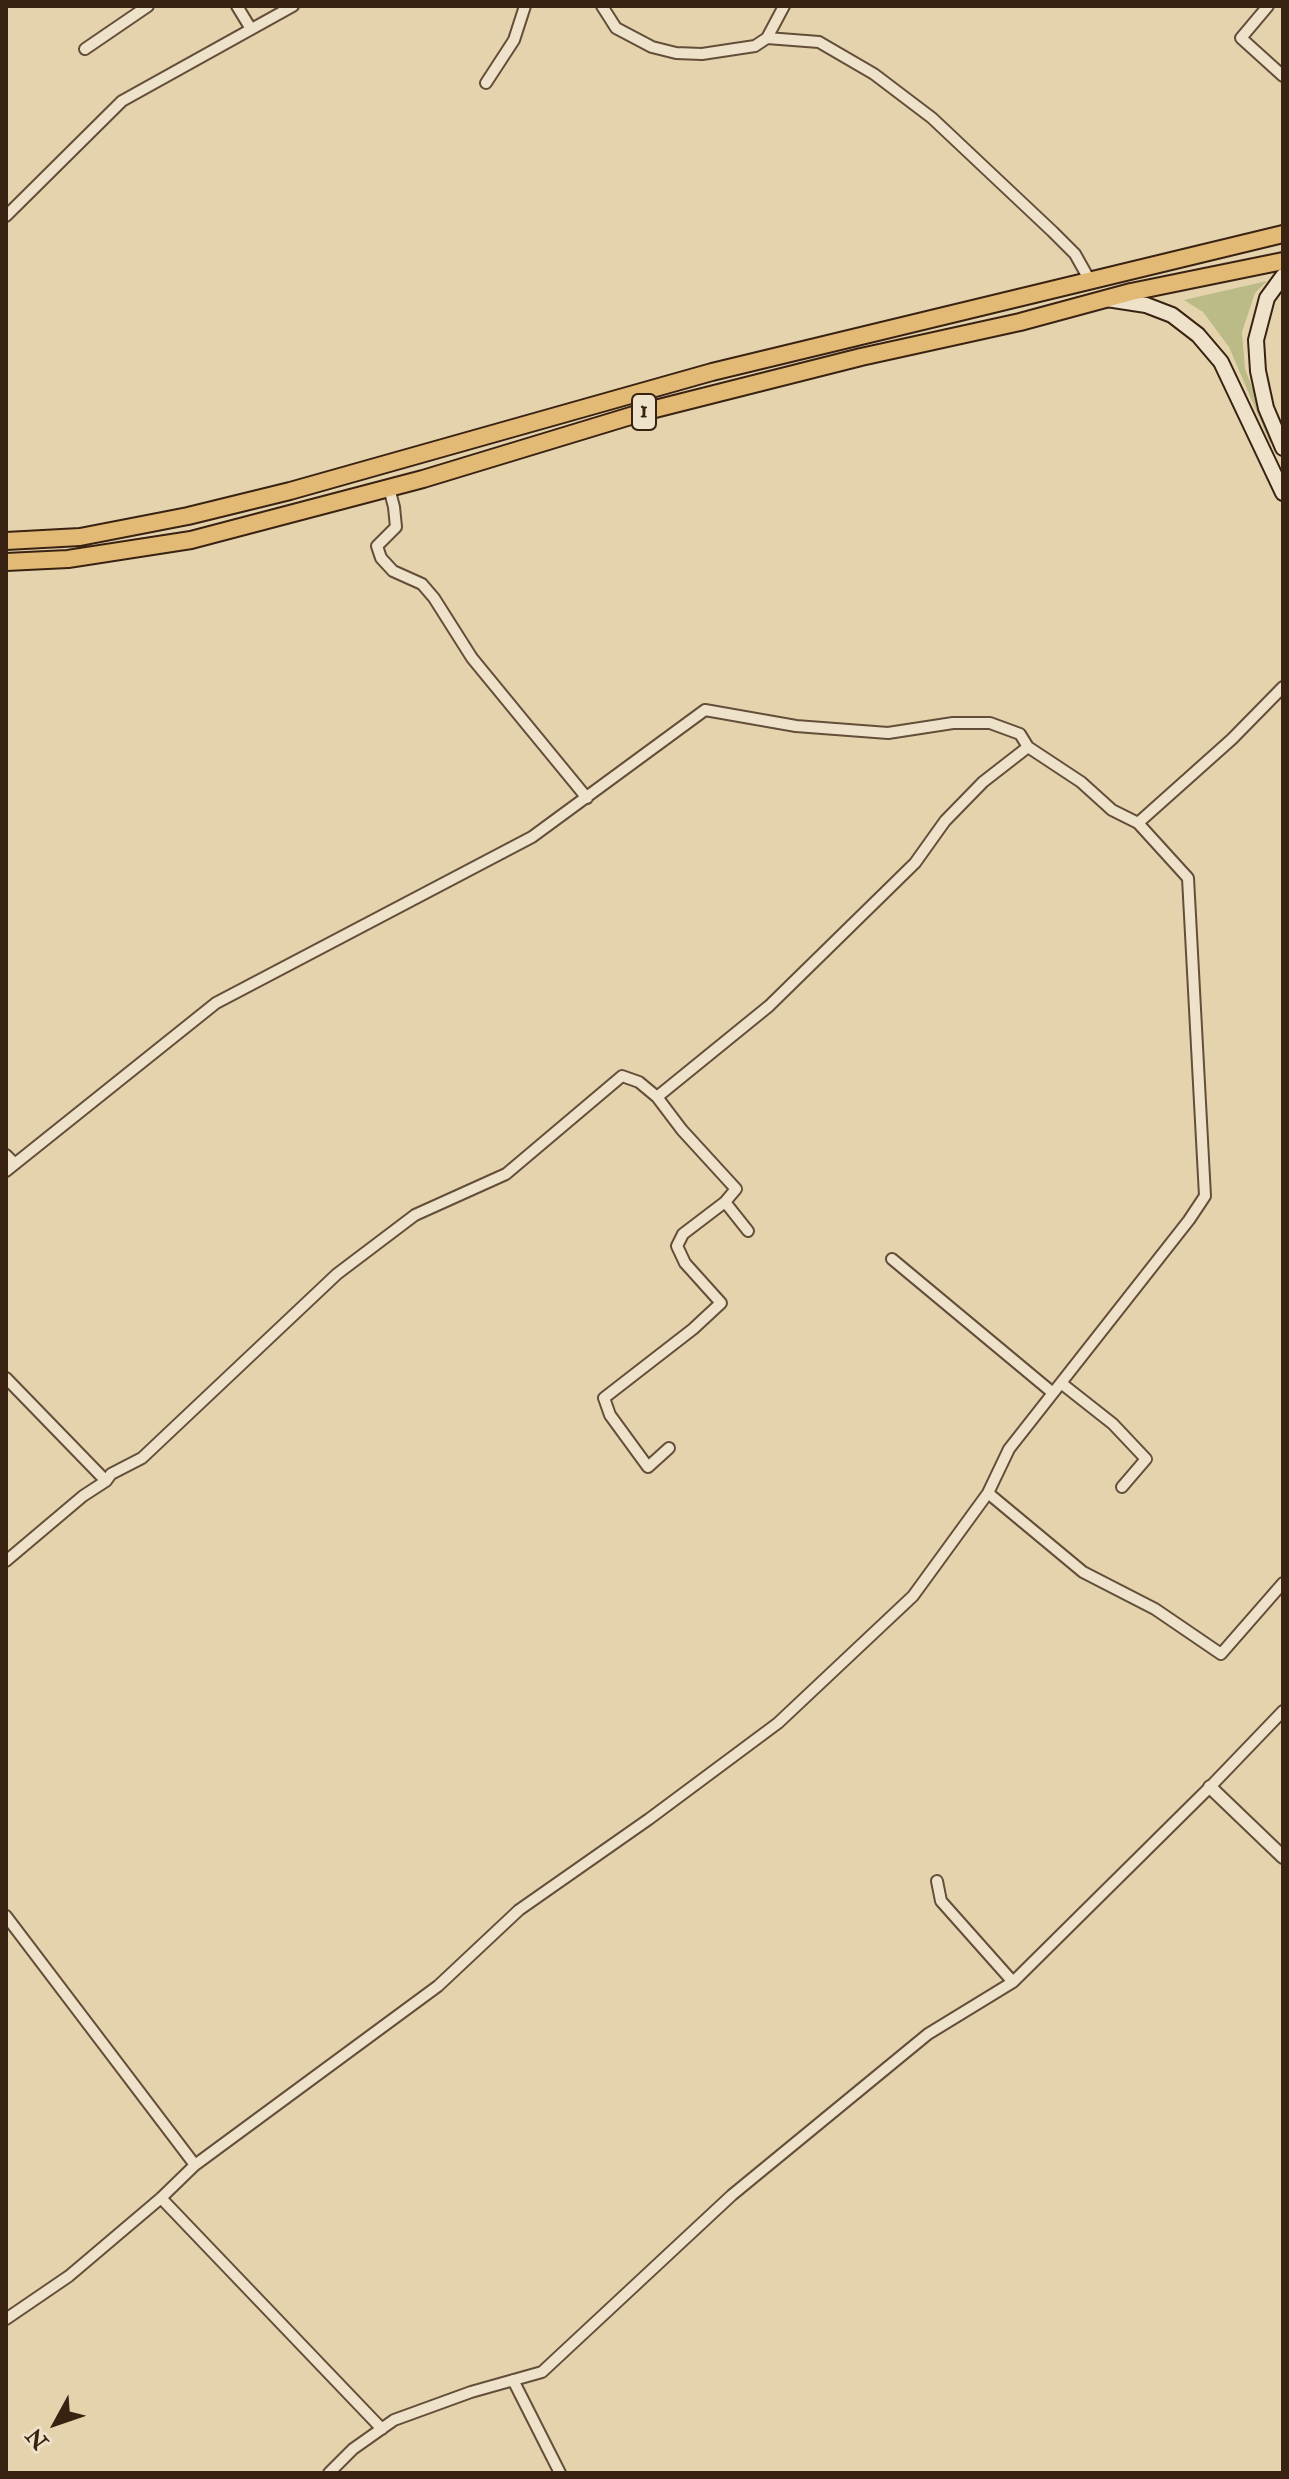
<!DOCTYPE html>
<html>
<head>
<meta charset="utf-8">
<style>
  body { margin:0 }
  #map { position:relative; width:1289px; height:2479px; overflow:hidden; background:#e5d3ad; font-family:"IM FELL Double Pica",serif }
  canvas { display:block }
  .frame { position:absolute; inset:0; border:8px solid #392212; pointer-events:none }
  .north { position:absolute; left:16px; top:2383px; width:80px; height:80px; -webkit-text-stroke:6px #eee2ca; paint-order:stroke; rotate:230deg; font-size:22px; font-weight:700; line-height:32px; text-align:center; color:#392212 }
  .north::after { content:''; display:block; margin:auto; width:28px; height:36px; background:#392212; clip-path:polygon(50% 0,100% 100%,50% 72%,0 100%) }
</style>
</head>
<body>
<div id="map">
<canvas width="1289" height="2479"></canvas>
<div class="frame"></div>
<div class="north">N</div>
</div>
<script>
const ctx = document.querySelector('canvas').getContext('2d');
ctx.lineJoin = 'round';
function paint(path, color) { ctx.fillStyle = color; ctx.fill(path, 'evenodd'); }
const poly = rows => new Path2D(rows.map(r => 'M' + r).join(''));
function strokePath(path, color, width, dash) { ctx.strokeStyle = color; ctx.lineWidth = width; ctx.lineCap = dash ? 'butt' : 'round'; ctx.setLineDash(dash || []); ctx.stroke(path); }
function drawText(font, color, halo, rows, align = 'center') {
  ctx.font = font + ' "IM FELL Double Pica",serif'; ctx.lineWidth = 8; ctx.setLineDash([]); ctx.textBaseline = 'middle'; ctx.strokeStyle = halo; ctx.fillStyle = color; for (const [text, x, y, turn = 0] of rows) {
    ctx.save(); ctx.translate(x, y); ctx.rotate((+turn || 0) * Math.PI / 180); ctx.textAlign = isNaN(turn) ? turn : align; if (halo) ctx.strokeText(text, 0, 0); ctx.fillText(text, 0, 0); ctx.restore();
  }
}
const green = poly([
  [1267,281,1255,293,1242,332,1245,369,1273,442,1270,443,1229,347,1203,312,1184,300]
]);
const minor = poly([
  [237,6,251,29],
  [602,6,616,28,652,47,676,53,702,54,755,46,767,38,819,42,874,74,932,118,1053,232,1075,254,1089,279],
  [1268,6,1241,38,1283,76],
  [767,38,784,6],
  [85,49,148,6],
  [486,83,514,40,525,6],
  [6,216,122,101,293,6],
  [389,488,394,507,396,527,377,546,381,558,393,571,422,584,434,598,472,658,587,798],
  [1138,823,1232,739,1283,687],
  [657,1097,682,1130,736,1189,725,1202,683,1234,677,1246,685,1263,721,1303,693,1329,604,1398,610,1415,648,1467,669,1448],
  [6,1155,15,1164],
  [6,1171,216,1003,532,837,705,710,796,726,888,733,953,723,990,723,1020,734,1028,747],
  [725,1202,748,1231],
  [892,1259,1053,1393],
  [6,1378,106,1481],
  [1061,1383,1113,1424,1146,1459,1122,1487],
  [988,1493,1083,1572,1155,1609,1221,1654,1283,1583],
  [6,1561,83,1496,106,1481,111,1474,142,1458,337,1274,415,1215,506,1174,622,1076,639,1082,657,1097,769,1006,915,863,945,821,983,782,1028,747,1081,782,1112,810,1138,823,1188,878,1205,1196,1189,1220,1009,1449,988,1493,913,1596,778,1723,649,1819,519,1910,438,1986,195,2165,161,2198,69,2276,6,2319],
  [937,1881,941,1901,1013,1982],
  [6,1916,195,2165],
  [161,2198,382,2429],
  [513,2380,560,2473],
  [329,2473,353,2449,394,2420,471,2392,542,2372,732,2195,928,2034,1013,1982,1210,1787,1283,1711]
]);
const tertiary = poly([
  [1210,1787,1283,1857]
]);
const secondary = poly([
  [1283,276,1267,298,1256,340,1258,371,1266,408,1283,448],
  [1107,299,1146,305,1172,315,1198,335,1221,362,1283,493]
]);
const primary = poly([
  [6,541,80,537,188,516,290,491,712,372,1283,234],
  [6,562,68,559,191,540,423,479,647,411,861,357,1020,322,1131,292,1283,261]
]);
const shields = [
  [644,412,24]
];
const shieldNames = [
  ["1",644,412]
];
paint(green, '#babb86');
strokePath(minor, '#644e39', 14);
strokePath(tertiary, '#644e39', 16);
strokePath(secondary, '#392212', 18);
strokePath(primary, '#392212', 20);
strokePath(minor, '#eee2ca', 10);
strokePath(tertiary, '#eee2ca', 12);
strokePath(secondary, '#eee2ca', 14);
strokePath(primary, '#e2ba76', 16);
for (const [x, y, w] of shields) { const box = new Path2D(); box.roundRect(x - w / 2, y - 18, w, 36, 6); ctx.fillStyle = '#eee2ca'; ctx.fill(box); strokePath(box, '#392212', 2); }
drawText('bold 22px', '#392212', null, shieldNames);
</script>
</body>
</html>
